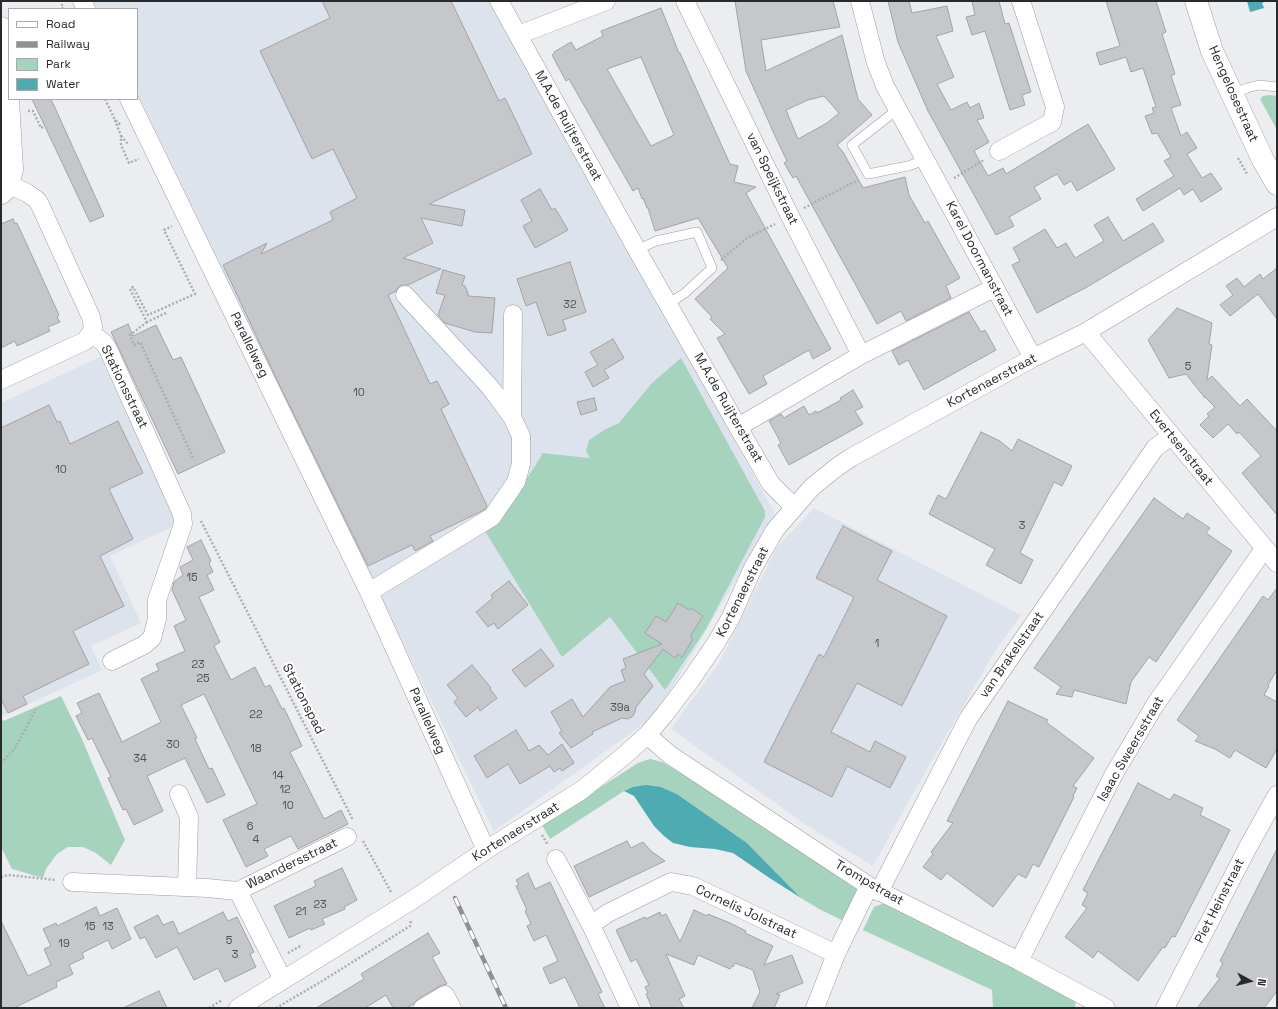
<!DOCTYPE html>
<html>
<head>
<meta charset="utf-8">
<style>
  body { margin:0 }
  #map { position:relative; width:1278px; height:1009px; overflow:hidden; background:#ebedf0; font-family:"Space Grotesk",sans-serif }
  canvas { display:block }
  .frame { position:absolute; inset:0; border:2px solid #292a2b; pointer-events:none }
  .legend { position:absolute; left:8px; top:8px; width:130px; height:92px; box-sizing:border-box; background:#fff; border:1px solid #a9aaaa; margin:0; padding:5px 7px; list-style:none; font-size:12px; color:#292a2b }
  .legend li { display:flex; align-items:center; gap:8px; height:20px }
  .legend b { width:20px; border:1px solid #a9aaaa }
  .north { position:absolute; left:1230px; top:961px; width:40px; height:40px; -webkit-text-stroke:3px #fff; paint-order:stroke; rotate:97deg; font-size:11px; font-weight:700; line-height:16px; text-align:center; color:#292a2b }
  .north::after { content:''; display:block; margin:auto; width:14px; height:18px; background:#292a2b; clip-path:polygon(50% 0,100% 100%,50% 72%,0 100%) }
</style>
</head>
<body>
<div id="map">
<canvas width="1278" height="1009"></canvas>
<div class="frame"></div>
<ul class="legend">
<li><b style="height:5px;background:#fff"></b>Road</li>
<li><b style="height:5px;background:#8e9092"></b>Railway</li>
<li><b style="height:11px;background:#a6d3bd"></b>Park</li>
<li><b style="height:11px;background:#4fabb2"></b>Water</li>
</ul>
<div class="north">N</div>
</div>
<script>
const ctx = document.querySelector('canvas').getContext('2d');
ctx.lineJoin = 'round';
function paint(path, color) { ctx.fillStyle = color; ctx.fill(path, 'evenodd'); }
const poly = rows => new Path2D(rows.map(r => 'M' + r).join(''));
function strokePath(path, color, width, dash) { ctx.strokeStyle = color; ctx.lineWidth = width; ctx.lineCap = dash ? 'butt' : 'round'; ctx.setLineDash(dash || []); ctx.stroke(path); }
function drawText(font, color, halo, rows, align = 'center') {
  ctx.font = font + ' "Space Grotesk",sans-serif'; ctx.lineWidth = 4; ctx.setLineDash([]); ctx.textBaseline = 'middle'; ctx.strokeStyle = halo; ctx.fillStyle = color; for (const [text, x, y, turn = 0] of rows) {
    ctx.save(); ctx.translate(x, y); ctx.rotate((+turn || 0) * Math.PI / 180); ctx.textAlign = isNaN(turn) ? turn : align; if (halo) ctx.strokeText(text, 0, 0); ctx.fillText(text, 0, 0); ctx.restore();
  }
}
const built = poly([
  [93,1,491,1,775,514,656,715,494,831,137,92,137,9,97,9],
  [100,357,178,524,110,556,141,623,91,646,102,670,1,717,1,403],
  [814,508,1021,615,995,651,918,785,873,866,808,826,671,729,719,663,777,547]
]);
const green = poly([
  [1269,95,1277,96,1277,130,1260,99,1263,96],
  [681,358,765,511,765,517,706,629,665,690,610,617,562,657,485,531,507,509,542,455,541,453,590,458,586,451,589,440,604,430,619,423,652,383],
  [61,696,81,737,125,840,111,865,96,853,83,847,68,847,57,854,46,869,43,878,12,869,1,847,1,721,6,720],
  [650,759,662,762,716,794,856,887,858,892,848,923,821,910,801,898,747,843,677,794,661,787,633,787,624,791,550,839,542,825,638,763],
  [882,904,896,905,1076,998,1075,1008,993,1008,992,990,863,930,874,907]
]);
const water = poly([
  [1247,1,1267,1,1262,3,1264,8,1250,12],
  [646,785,661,787,677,794,747,843,801,898,768,877,733,853,715,849,690,847,673,843,664,836,654,826,634,796,624,791,633,787]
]);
const building = poly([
  [322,1,451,1,499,101,505,98,532,154,429,204,465,210,462,226,421,218,433,243,403,258,441,269,408,285,402,285,398,287,396,291,388,295,430,384,437,381,449,404,441,409,487,506,485,509,480,512,430,536,433,541,415,551,412,545,368,566,278,382,223,265,267,243,261,254,333,220,330,212,357,198,333,149,312,159,260,51,330,18,322,1],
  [735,1,833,1,840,27,761,40,766,71,842,35,858,99,872,115,837,145,843,152,863,188,905,177,909,195,925,223,928,221,960,278,946,286,951,298,906,321,901,311,877,324,796,176,793,178,784,163,787,161,776,138,746,71,735,1],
  [824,96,839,113,827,123,798,139,786,110,808,100,824,96],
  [888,1,909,1,912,13,947,6,953,31,936,36,954,77,937,84,951,110,967,102,970,108,979,103,984,118,977,120,989,142,974,151,988,176,1003,168,1006,174,1088,124,1115,169,1077,191,1071,181,1064,185,1057,174,1034,187,1041,199,1009,217,1014,226,996,235,928,111,898,42,888,1],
  [972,1,999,1,1005,24,1009,23,1031,92,1022,95,1025,105,1010,110,985,31,972,35,966,17,975,15,972,1],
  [1106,1,1156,1,1166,32,1162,34,1175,74,1171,76,1181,105,1171,108,1181,136,1187,132,1197,148,1187,154,1202,178,1211,173,1222,189,1201,202,1193,189,1184,195,1180,188,1143,211,1136,199,1174,176,1164,161,1171,157,1157,133,1152,134,1145,116,1154,113,1152,108,1156,107,1143,68,1131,72,1126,57,1100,65,1096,53,1120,46,1106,1],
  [661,8,679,53,680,53,730,164,738,166,734,182,756,187,746,193,831,349,813,359,809,350,763,376,767,384,749,394,717,338,725,334,710,319,712,317,695,299,728,268,698,218,655,231,648,208,647,208,643,198,642,199,638,188,633,191,569,79,566,81,552,55,554,54,554,52,571,42,576,50,603,36,601,31,661,8],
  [641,57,674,135,651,146,607,69,641,57],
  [32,99,51,99,104,216,90,222,32,99],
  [540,189,552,210,555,208,568,230,535,248,523,226,532,221,521,200,540,189],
  [1108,217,1123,241,1153,223,1164,241,1087,287,1037,313,1012,265,1020,261,1013,248,1045,229,1057,248,1066,243,1075,258,1104,241,1094,225,1108,217],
  [13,219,15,224,17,223,39,271,59,315,57,317,60,322,48,327,50,331,17,346,15,341,1,348,1,224,13,219],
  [570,262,586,312,563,320,566,330,548,336,536,302,526,306,517,279,570,262],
  [1277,268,1277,319,1258,294,1230,316,1220,305,1233,295,1226,286,1237,278,1244,287,1260,274,1263,279,1277,268],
  [443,270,465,276,462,285,465,286,468,293,468,296,495,298,492,333,475,332,445,323,438,315,445,295,436,293,443,270],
  [1177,308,1212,323,1209,344,1212,345,1207,380,1212,376,1240,406,1247,399,1277,431,1277,515,1242,473,1261,456,1239,432,1237,434,1228,424,1213,438,1200,425,1209,416,1207,414,1215,407,1205,397,1205,398,1186,374,1169,378,1148,340,1177,308],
  [969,312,981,332,985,330,996,350,924,390,908,360,899,365,892,351,969,312],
  [128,324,133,336,156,325,173,360,181,357,225,452,178,474,111,332,128,324],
  [613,339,624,358,604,370,609,378,593,387,585,372,598,365,590,352,613,339],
  [853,390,863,407,855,411,863,424,789,465,778,445,781,443,769,421,781,414,784,418,804,406,809,415,816,411,817,413,841,400,840,398,853,390],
  [594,398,597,410,581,415,577,402,594,398],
  [49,405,57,422,60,421,70,444,118,421,143,473,109,489,133,539,100,556,124,606,73,631,89,664,23,696,27,704,8,713,1,699,1,428,49,405],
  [981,432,1000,441,1012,451,1018,439,1072,466,1062,486,1054,482,1020,553,1033,560,1021,584,986,565,995,549,929,514,938,495,946,499,981,432],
  [1154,498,1183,519,1187,513,1210,528,1206,533,1232,551,1156,662,1149,657,1131,682,1126,704,1074,690,1072,697,1056,694,1061,687,1034,668,1154,498],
  [843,526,892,551,877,580,947,616,902,706,857,683,831,732,870,752,875,741,906,757,890,788,847,766,832,797,764,762,819,654,824,657,854,597,816,578,843,526],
  [201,540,211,561,209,563,213,572,207,575,214,590,199,597,220,642,214,646,231,680,255,667,265,687,270,685,282,709,284,708,302,746,290,752,324,819,341,810,348,824,298,849,291,836,264,849,268,856,246,867,223,820,257,804,204,694,181,705,197,738,195,739,209,769,212,768,225,795,207,803,185,758,147,776,163,811,134,825,126,809,123,810,108,778,111,777,92,738,88,740,76,716,82,713,77,703,99,693,122,742,161,722,141,679,159,670,156,664,185,651,174,626,186,620,172,590,174,582,183,575,180,567,193,560,187,547,201,540],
  [509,581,528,605,498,629,494,623,488,627,476,612,493,598,491,595,509,581],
  [1277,588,1277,670,1268,685,1269,686,1264,695,1277,702,1277,749,1266,768,1235,750,1230,758,1215,749,1195,741,1199,736,1177,720,1263,596,1268,600,1277,588],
  [678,603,689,610,691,608,703,616,690,637,693,639,682,657,678,654,675,658,663,649,644,674,653,686,636,707,635,712,633,716,628,719,622,718,592,732,593,734,571,748,559,733,562,731,551,712,572,699,583,717,610,687,625,681,621,670,626,668,623,659,662,644,645,633,656,616,666,622,678,603],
  [541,649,554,666,525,687,512,670,541,649],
  [472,665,491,688,490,689,497,698,480,711,478,707,466,717,454,702,458,698,447,685,472,665],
  [1008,701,1048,720,1046,722,1094,758,1073,786,1077,788,1073,796,1074,797,1039,867,1033,864,1026,878,1018,874,993,907,947,873,941,880,923,867,933,854,931,852,953,823,947,821,1008,701],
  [516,730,529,751,539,745,548,755,562,744,574,763,562,771,560,768,554,772,550,766,520,784,508,764,487,778,474,756,516,730],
  [1138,783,1170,800,1174,794,1203,808,1200,815,1230,830,1175,937,1172,936,1165,948,1163,947,1138,981,1098,951,1093,958,1065,937,1087,908,1082,905,1088,893,1083,890,1138,783],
  [627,841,631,848,643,842,651,851,665,861,589,897,574,866,627,841],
  [1277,849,1277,991,1264,1008,1197,1008,1220,978,1216,976,1223,963,1220,961,1277,849],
  [342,868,357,900,344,907,345,909,322,919,325,924,311,930,310,928,289,938,274,906,316,886,314,881,342,868],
  [528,873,535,889,550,882,602,992,598,994,605,1008,580,1008,565,977,550,984,543,968,558,961,546,935,534,941,527,926,531,924,525,911,527,910,516,886,519,885,516,880,528,873],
  [96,907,100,916,117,908,131,939,112,949,108,940,82,953,84,958,69,965,73,974,56,982,57,987,14,1008,1,1008,1,921,28,976,51,965,44,949,51,946,43,929,56,923,57,926,96,907],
  [694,910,707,916,708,914,730,923,746,931,745,933,773,946,764,965,792,955,803,983,776,994,780,995,774,1008,752,1008,760,992,753,970,735,963,733,967,732,966,730,969,698,955,694,965,666,954,685,996,679,999,684,1008,652,1008,646,994,648,993,645,987,649,985,636,959,631,962,616,930,645,917,646,919,660,912,661,916,666,914,680,942,694,910],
  [223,912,228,921,237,917,254,952,250,954,256,967,225,982,218,968,194,980,177,947,156,958,145,937,140,939,134,927,158,915,163,925,173,921,179,934,223,912],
  [428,933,440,953,432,957,447,984,440,986,418,999,414,1004,406,1008,393,1008,386,995,365,1008,316,1008,364,979,361,974,428,933],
  [159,991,167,1008,123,1008,159,991]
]);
const path = poly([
  [63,9,61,6,64,3],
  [105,99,115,120,121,125],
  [28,111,33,111,41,128,44,126],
  [115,120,121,136,121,145,129,163,139,159],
  [121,136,128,144],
  [1238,158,1247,174],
  [954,178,984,160],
  [804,208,858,180],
  [721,260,747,238,775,224],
  [166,313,147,322,130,289,133,287,148,315,195,294,164,230,172,226],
  [147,322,130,335,134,345,140,342,194,460],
  [201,521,353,820],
  [1,763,15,748,36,709],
  [542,835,548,845],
  [363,841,391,892],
  [1,877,8,875,56,880],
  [288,953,302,945],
  [209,1008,222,1000],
  [276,1008,319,983,410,926,411,921]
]);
const service = poly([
  [1233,94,1247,88,1259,85,1277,87],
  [898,109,852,145,868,174,908,166,925,160],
  [637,250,656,241,697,232,712,268,685,293,668,304]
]);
const minor = poly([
  [82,1,86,9],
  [499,1,637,250,738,427,771,484,784,497,795,507],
  [685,1,790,216,861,355],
  [860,1,876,63,885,86,1033,358],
  [518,35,606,1],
  [129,99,369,592,486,850],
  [999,151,1052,122,1055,107,1021,1],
  [1086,332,1277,563],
  [91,333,104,343,108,349,182,514,183,524,157,600,157,619,152,638,144,645,112,661],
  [1,380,85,341,91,333,93,327,91,317,40,205,37,200,27,193,8,184],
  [512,417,513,314],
  [738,427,861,355,994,288],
  [369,592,492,517,516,482,521,464,521,436,512,417,490,387,405,295],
  [647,735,670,755,869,886,1019,961,1106,1008],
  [179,794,189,817,187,887],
  [556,859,591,925,630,1008],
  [72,882,207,888,238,891,347,837],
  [238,891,283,980],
  [879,892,968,719,1155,448,1171,436],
  [591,925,608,913,671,882,693,886,836,954],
  [1019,961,1114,774,1155,705,1264,549],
  [238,1008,414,899,486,850,582,790,626,754,647,735,664,715,690,681,716,643,730,619,753,568,775,530,812,487,837,467,852,457,1033,358,1086,332,1277,217],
  [423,1008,445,995,452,1008],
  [815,1008,836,954,869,886],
  [1165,1008,1248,847,1277,795]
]);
const tertiary = poly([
  [1,28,4,41,6,65,12,169,10,178,5,189,1,193]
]);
const secondary = poly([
  [1196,1,1212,51,1263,160,1277,184]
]);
const rail = poly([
  [455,898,506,1008]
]);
const numberNames = [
  ["32",570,305],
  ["5",1188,367],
  ["10",359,393],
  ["10",61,470],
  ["3",1022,526],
  ["15",192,578],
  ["1",877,644],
  ["23",198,665],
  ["25",203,679],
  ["39a",620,708],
  ["22",256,715],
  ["30",173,745],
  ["18",256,749],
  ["34",140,759],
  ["14",278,776],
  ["12",285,790],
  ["10",288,806],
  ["6",250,827],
  ["4",256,840],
  ["23",320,905],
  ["21",301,912],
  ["15",90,927],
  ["13",108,927],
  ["5",229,941],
  ["19",64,944],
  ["3",235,955]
];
const streetNames = [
  ["Hengelosestraat",1233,94,66],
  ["M.A.de Ruijterstraat",568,126,61],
  ["van Speijkstraat",772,179,64],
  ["Karel Doormanstraat",979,259,62],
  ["Parallelweg",249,345,64],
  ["Kortenaerstraat",992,381,-28],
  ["Stationsstraat",124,387,64],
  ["M.A.de Ruijterstraat",728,408,60],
  ["Evertsenstraat",1181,448,51],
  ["Kortenaerstraat",743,592,-63],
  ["van Brakelstraat",1012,655,-55],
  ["Stationspad",303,699,63],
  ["Parallelweg",427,721,66],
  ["Isaac Sweersstraat",1131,749,-60],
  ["Kortenaerstraat",516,832,-32],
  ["Waandersstraat",292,864,-26],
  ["Trompstraat",869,883,30],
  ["Piet Heinstraat",1220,901,-63],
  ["Cornelis Jolstraat",746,912,25]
];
paint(built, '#dce3ed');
paint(green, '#a6d3bd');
paint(water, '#4fabb2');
paint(building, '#c5c7cb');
strokePath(building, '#a1a3a6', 1);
strokePath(service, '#9c9ea2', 10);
strokePath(minor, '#9c9ea2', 19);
strokePath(tertiary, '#9c9ea2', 23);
strokePath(secondary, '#9c9ea2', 23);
strokePath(path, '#abadaf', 2.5, [2, 2]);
strokePath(service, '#fff', 9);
strokePath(minor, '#fff', 18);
strokePath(tertiary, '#fff', 22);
strokePath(secondary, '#fff', 22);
strokePath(rail, '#8e9092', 4.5);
strokePath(rail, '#fff', 3, [9]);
drawText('11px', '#505153', null, numberNames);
drawText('13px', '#292a2b', '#fff', streetNames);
</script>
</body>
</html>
